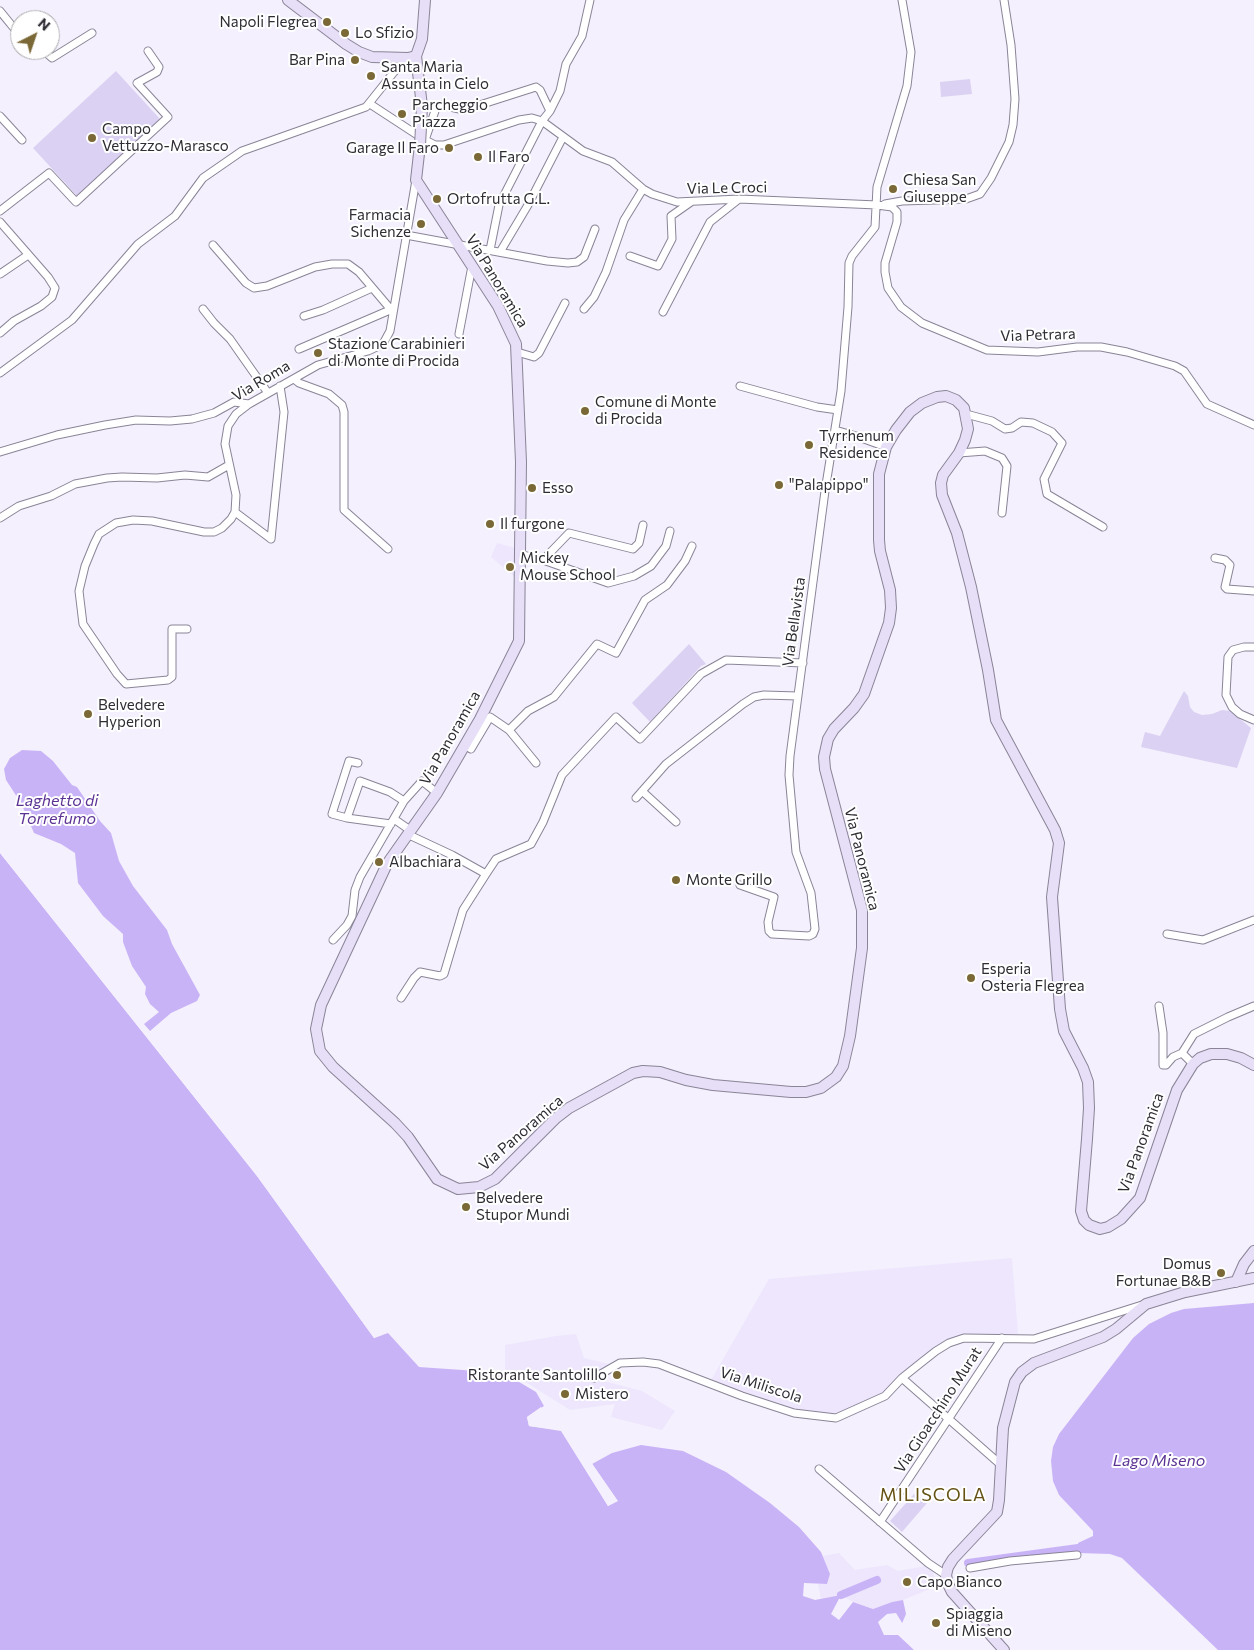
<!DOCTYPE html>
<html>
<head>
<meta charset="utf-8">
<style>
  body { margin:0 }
  #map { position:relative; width:1254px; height:1650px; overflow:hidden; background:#f4f0fd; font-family:Commissioner,sans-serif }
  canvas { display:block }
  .north { position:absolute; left:10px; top:10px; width:50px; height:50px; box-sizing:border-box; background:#fff; border:1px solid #acabae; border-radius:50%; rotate:41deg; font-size:14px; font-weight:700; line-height:20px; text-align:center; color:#2f2c34 }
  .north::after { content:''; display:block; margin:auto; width:18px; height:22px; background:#7a6836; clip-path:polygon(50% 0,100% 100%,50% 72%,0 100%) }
</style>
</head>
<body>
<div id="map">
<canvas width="1254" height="1650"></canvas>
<div class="north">N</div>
</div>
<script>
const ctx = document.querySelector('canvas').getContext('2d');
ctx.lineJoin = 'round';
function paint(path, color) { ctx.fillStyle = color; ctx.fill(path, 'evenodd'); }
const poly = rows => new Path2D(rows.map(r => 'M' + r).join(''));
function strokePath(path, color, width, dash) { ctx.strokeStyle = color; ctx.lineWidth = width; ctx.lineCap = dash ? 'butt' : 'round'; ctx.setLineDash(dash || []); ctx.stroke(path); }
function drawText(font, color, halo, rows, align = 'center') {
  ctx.font = font + ' Commissioner,sans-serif'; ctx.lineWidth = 4; ctx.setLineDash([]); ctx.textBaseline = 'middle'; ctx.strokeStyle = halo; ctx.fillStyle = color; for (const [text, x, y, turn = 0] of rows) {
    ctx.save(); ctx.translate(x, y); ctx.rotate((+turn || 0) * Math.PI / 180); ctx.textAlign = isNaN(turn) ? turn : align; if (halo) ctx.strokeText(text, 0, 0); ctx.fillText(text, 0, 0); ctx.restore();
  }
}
const built = poly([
  [497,543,515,548,516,578,491,557],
  [1012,1258,1018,1334,969,1335,952,1340,885,1391,847,1410,833,1414,797,1414,710,1382,769,1279],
  [576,1334,584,1358,612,1365,596,1379,642,1391,675,1411,662,1430,611,1417,615,1404,570,1410,505,1369,505,1345,556,1336],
  [839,1553,855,1570,887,1565,898,1571,931,1565,937,1586,903,1600,892,1602,873,1609,853,1602,841,1595,821,1599,818,1584,827,1584,830,1574,822,1556]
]);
const green = poly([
  [116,71,160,119,78,197,33,148],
  [970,79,972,94,941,97,940,82],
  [689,644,706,664,701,666,650,722,632,703],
  [1184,691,1188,696,1190,707,1194,712,1202,715,1212,714,1222,710,1230,711,1251,728,1237,768,1141,747,1145,732,1160,736],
  [915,1493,927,1503,902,1532,890,1521]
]);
const water = poly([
  [22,750,41,751,53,761,72,785,77,787,100,821,111,833,119,861,133,886,167,930,172,944,200,995,197,1001,171,1013,150,1031,144,1024,159,1012,150,1004,145,994,146,987,132,966,123,942,123,934,103,916,78,883,75,853,61,844,34,833,21,803,6,780,4,769,10,758],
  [0,853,257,1176,374,1338,388,1333,419,1367,491,1372,514,1379,536,1392,544,1406,527,1417,529,1426,561,1430,608,1506,617,1501,592,1464,612,1453,641,1445,683,1451,726,1472,770,1503,799,1527,821,1552,830,1574,827,1584,804,1583,803,1596,815,1600,841,1595,831,1614,839,1620,853,1602,873,1609,892,1602,903,1600,906,1614,898,1633,915,1650,0,1650],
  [1254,1303,1254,1650,1218,1650,1122,1558,1110,1554,1078,1553,1078,1543,1093,1536,1093,1531,1059,1495,1053,1481,1051,1461,1053,1447,1059,1434,1133,1338,1149,1324,1171,1313,1184,1309]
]);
const pier = poly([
  [0,850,259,1175,375,1335,379,1333,382,1335,374,1338,257,1176,0,853],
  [541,1407,543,1410,530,1418,531,1424,563,1429,609,1503,614,1500,590,1465,591,1462,618,1501,608,1506,561,1431,529,1426,527,1417],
  [896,1613,904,1626,901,1632,917,1650,914,1650,898,1635,884,1635,878,1622,887,1614]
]);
const canal = poly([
  [968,1563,1078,1548],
  [841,1595,877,1580]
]);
const street = poly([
  [0,11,13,27,20,32],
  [43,50,52,58,92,33],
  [370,104,425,140,435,145,444,145,519,120,532,118,542,121,583,151,612,162,643,189,652,194,677,202,739,199,877,205,892,207,897,212,897,222,885,263,885,272,888,288,901,307,922,323,987,350,1038,352,1077,347,1101,347,1127,352,1175,366,1184,371,1207,404,1254,425],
  [0,116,22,140],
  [425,140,436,108,441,105,464,110,536,87,540,90,550,111],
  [885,204,902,201,966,199,980,194,991,178,1009,142,1013,125,1015,99,1011,45,1004,0],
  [0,211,49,173,76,202,168,117,137,83,157,72,159,67,148,51],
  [0,222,48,277,55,288,52,297,41,306,14,321,0,333],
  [406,235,547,261,568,263,577,262,584,257,595,229],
  [213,245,246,283,254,288,267,286,315,267,332,264,348,264,359,272,393,312],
  [490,250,499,205,542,121,550,111,560,91,566,64,582,36,590,0],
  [500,252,528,205,563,137],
  [630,256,658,266,672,239,671,216,691,202],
  [0,274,28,255],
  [203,309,214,323,230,339,268,393],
  [584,309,594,297,606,272,624,220,643,189],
  [663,312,710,222,739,199],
  [304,316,323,310,372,288],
  [459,334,472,266],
  [299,349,390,310],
  [517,352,534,357,539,353,565,303],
  [0,373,72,320,138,244,175,216,203,178,242,151,366,107,394,72,408,58],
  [294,379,299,383,329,394,342,405,344,412,344,510,388,549],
  [740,386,817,407,838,410],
  [966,414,992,421,1005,429,1012,428,1021,422,1033,423,1052,432,1062,443,1044,479,1047,494,1103,527],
  [835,430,856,436,886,447],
  [0,452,57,435,105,425,136,420,170,421,192,419,214,413,234,402,249,404],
  [959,453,985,451,1002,458,1007,466,1002,513],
  [235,512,271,539],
  [0,518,19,506,51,496,75,484,107,478,122,477,157,478,185,475,208,477,229,465],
  [271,539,284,412,280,386],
  [519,554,543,560,608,583,634,576,651,566,666,546,670,531],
  [1215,558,1225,560,1230,565,1225,587,1227,589,1254,591],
  [543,560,569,533,633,549,639,543,643,525],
  [187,629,172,629,172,677,168,680,126,684,117,674,83,624,79,591,85,566,94,544,99,534,116,523,133,520,152,521,204,532,214,532,222,528,231,519,235,512,236,495,225,444,228,426,236,414,249,404,318,365,368,351,383,344,390,331,416,180],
  [1254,647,1244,647,1233,650,1228,657,1226,695,1232,707,1240,714,1254,720],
  [509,730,536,763],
  [464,745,471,749,490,717,509,730,528,711,554,697,597,644,616,653,645,600,667,585,685,561,692,546],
  [358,763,349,761,332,814,347,818,391,824],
  [642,791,676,822],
  [636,798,666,764,743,704,754,697,764,695,798,696],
  [347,818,360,781,390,792,404,801],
  [394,819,410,830],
  [407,834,452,855,486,874],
  [740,885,774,897,768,922,769,931,772,934,809,936,813,934,815,929,811,893,796,852,789,775,790,756,825,491,841,391,848,307,849,263,852,256,875,227,877,187,907,86,911,52,902,0],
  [1167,934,1203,940,1254,920],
  [333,940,347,925,352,916,355,890,360,877,404,801,422,781,437,793],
  [401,998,414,978,420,972,440,976,444,974,463,910,486,874,496,859,531,844,543,822,562,775,616,717,640,739,701,674,726,660,803,663],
  [1159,1006,1163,1033,1163,1065,1166,1065,1173,1057,1182,1053,1194,1034,1228,1017,1254,1006],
  [1182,1053,1193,1064],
  [594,1378,620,1363,643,1362,659,1364,742,1396,794,1413,836,1418,885,1396,902,1378,922,1362,936,1351,949,1343,964,1338,1034,1339,1142,1305],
  [902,1378,1000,1464],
  [819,1469,928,1563,946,1575],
  [880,1522,1002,1338],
  [970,1568,1010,1561,1077,1555]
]);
const secondary = poly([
  [288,0,346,44,359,52,372,57,408,58,416,56],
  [421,127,422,106,416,56,422,39,425,0],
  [420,145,416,180,498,306,516,344,521,462,519,641,480,719,437,793,387,864,321,1005,316,1029,320,1051,333,1067,395,1123,408,1137,437,1179,458,1189,479,1187,495,1179,556,1118,569,1108,633,1073,643,1071,660,1072,686,1080,713,1085,791,1092,806,1092,821,1088,836,1077,843,1066,850,1036,862,948,862,910,825,769,824,757,828,739,834,729,854,708,864,694,889,623,891,608,890,590,880,551,879,540,879,474,886,447,896,430,910,412,922,403,937,397,946,396,956,400,964,408,968,429,965,440,959,453,943,475,941,483,942,495,957,533,971,587,988,670,996,720,1055,830,1059,843,1052,897,1060,1009,1064,1031,1083,1068,1088,1082,1089,1108,1087,1139,1081,1211,1084,1220,1089,1225,1100,1229,1108,1227,1121,1219,1140,1198,1177,1090,1193,1064,1200,1058,1211,1054,1227,1054,1241,1058,1254,1065],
  [1236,1282,1244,1264,1254,1251],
  [1004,1650,952,1592,948,1584,946,1575,948,1567,953,1559,997,1512,999,1500,1003,1428,1015,1382,1022,1372,1034,1363,1103,1337,1116,1329,1146,1304,1185,1292,1254,1278]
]);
const secondaryBridge = poly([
  [420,145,421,127]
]);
const markers = [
  [327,22,5,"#7a6836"],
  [345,33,5,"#7a6836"],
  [355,60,5,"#7a6836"],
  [371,76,5,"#7a6836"],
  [402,114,5,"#7a6836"],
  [92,138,5,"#7a6836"],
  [449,148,5,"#7a6836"],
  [478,157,5,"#7a6836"],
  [893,189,5,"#7a6836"],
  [437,199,5,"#7a6836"],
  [421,224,5,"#7a6836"],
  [318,353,5,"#7a6836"],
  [585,411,5,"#7a6836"],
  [809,445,5,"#7a6836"],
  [779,485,5,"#7a6836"],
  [532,488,5,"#7a6836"],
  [490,524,5,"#7a6836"],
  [510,567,5,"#7a6836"],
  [88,714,5,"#7a6836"],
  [379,862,5,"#7a6836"],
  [676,880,5,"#7a6836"],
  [971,978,5,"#7a6836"],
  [466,1207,5,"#7a6836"],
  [1221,1273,5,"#7a6836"],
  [617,1375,5,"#7a6836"],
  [565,1394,5,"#7a6836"],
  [907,1582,5,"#7a6836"],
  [936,1623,5,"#7a6836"]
];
const poiNames = [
  ["Napoli Flegrea",317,22,"right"],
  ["Lo Sfizio",355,33],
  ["Bar Pina",345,60,"right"],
  ["Santa Maria",381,67],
  ["Assunta in Cielo",381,84],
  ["Parcheggio",412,105],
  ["Piazza",412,122],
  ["Campo",102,129],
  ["Vettuzzo-Marasco",102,146],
  ["Garage Il Faro",439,148,"right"],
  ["Il Faro",488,157],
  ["Chiesa San",903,180],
  ["Giuseppe",903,197],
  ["Ortofrutta G.L.",447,199],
  ["Farmacia",411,215,"right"],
  ["Sichenze",411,232,"right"],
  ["Stazione Carabinieri",328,344],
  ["di Monte di Procida",328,361],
  ["Comune di Monte",595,402],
  ["di Procida",595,419],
  ["Tyrrhenum",819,436],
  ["Residence",819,453],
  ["\"Palapippo\"",789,485],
  ["Esso",542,488],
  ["Il furgone",500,524],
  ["Mickey",520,558],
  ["Mouse School",520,575],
  ["Belvedere",98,705],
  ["Hyperion",98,722],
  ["Albachiara",389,862],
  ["Monte Grillo",686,880],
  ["Esperia",981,969],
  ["Osteria Flegrea",981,986],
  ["Belvedere",476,1198],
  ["Stupor Mundi",476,1215],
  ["Domus",1211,1264,"right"],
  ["Fortunae B&B",1211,1281,"right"],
  ["Ristorante Santolillo",607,1375,"right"],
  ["Mistero",575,1394],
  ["Capo Bianco",917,1582],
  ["Spiaggia",946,1614],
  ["di Miseno",946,1631]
];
const streetNames = [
  ["Via Le Croci",727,188,-1],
  ["Via Panoramica",497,281,59],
  ["Via Petrara",1038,335,-2],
  ["Via Roma",261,381,-31],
  ["Via Bellavista",794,622,-82],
  ["Via Panoramica",450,738,-60],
  ["Via Panoramica",862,859,76],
  ["Via Panoramica",521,1133,-41],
  ["Via Panoramica",1141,1143,-70],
  ["Via Miliscola",761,1385,18],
  ["Via Gioacchino Murat",938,1410,-57]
];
const waterNames = [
  ["Laghetto di",57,801],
  ["Torrefumo",57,819],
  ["Lago Miseno",1159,1461]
];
const quarterNames = [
  ["MILISCOLA",933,1495]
];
paint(built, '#ede6fd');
paint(green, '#dbd1f3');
paint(water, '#c9b3f7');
paint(pier, '#f4f0fd');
strokePath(canal, '#c9b3f7', 8);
strokePath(street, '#8a8497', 9);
strokePath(secondary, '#8a8497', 12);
strokePath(street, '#fff', 7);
strokePath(secondary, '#e7def7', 10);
strokePath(secondaryBridge, '#8a8497', 12, []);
strokePath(secondaryBridge, '#e7def7', 10);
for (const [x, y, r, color] of markers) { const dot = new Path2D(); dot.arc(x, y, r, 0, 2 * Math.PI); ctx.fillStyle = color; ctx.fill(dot); strokePath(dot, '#fff', 2); }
drawText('15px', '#2f2c34', '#fff', poiNames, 'left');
drawText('15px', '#2f2c34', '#fff', streetNames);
drawText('italic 16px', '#5c3394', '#fff', waterNames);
ctx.letterSpacing = '1px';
drawText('18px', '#665216', '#fff', quarterNames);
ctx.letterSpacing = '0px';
</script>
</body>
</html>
